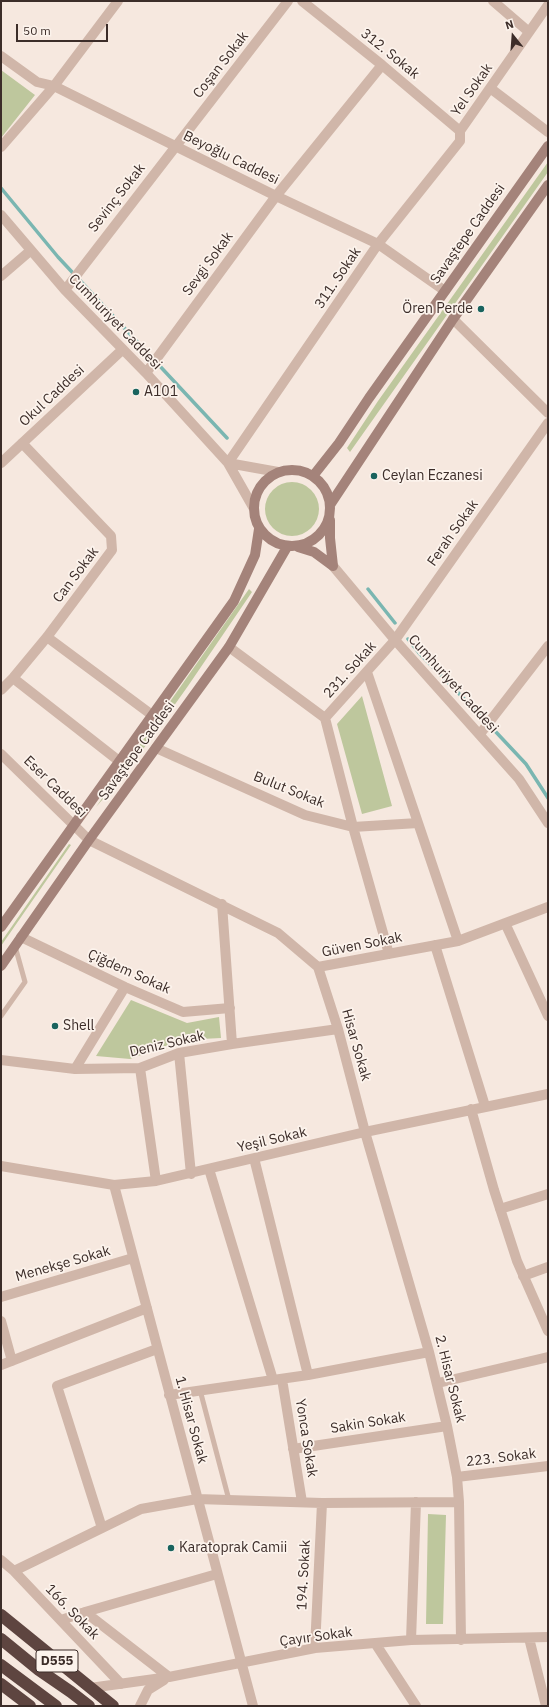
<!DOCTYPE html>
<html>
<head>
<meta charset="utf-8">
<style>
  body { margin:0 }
  #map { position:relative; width:549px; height:1707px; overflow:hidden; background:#f6e8df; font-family:"IBM Plex Sans",sans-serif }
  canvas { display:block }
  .frame { position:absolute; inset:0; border:2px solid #3c2d29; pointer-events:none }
  .north { position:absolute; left:493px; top:16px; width:40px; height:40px; -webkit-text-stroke:3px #fcf3ec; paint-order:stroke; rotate:343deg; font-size:11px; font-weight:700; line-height:16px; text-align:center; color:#3c2d29 }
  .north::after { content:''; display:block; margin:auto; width:14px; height:18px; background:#3c2d29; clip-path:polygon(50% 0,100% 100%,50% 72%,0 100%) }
  .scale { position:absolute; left:16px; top:24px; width:92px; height:18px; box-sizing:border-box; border:2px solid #3c2d29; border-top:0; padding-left:5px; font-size:12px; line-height:14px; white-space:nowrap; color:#3c2d29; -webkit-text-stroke:3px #fcf3ec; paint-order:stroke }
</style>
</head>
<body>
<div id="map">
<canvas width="549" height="1707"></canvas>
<div class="frame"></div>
<div class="north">N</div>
<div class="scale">50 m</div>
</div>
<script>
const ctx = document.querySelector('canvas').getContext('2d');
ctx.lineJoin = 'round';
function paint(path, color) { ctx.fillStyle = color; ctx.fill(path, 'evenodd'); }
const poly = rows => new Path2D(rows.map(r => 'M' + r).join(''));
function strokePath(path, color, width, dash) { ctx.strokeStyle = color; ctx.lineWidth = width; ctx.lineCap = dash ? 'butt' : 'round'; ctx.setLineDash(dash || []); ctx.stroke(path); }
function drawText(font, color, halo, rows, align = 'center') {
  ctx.font = font + ' "IBM Plex Sans",sans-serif'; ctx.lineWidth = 3.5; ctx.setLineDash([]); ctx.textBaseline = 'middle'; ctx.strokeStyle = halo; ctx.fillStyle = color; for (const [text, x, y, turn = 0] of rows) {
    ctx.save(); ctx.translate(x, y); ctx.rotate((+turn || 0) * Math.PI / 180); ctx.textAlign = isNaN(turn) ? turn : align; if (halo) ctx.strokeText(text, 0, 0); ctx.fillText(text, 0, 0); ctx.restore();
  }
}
const green = poly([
  [1,70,35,95,1,138],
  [548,162,548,172,350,452,347,448,378,401],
  '265 509a27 27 0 1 1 54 0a27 27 0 1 1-54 0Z',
  [249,589,252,592,188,686,129,769,96,807],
  [362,696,392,806,362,814,337,724],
  [69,844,71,845,1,946,1,942],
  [131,1000,187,1023,219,1017,221,1038,182,1040,130,1059,96,1056],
  [428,1514,446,1515,443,1624,426,1624]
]);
const stream = poly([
  [1,188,58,257,227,438],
  [368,589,395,623],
  [408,639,419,653,481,716],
  [495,731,526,764,548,798]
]);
const lane = poly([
  [1,1016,25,982,15,946],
  [200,1390,229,1500]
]);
const street = poly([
  [302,1,382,65,460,131],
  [493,1,529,32],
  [1,56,37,82,54,86,276,196,378,244,445,291],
  [490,88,548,132],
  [460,131,548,5],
  [1,147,54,86,118,1],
  [1,215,65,290,146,373,228,463,253,507],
  [1,276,30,251],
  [65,290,288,1],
  [453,319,548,413],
  [146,373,276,196,382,65],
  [1,463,122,350],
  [228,463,378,244,460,141,460,131],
  [228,463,278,472],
  [333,566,395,640,519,779,548,823],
  [47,637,152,715],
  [229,647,325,718,353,827,389,954],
  [367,672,458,941],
  [13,678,119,761],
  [1,690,13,678,47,637,112,550,111,536,22,443],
  [325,718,395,640,548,423],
  [480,734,548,646],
  [156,748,305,815,353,827,418,823],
  [1,754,89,840,278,933,318,967,458,941,548,907],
  [222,904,232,1044],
  [505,923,548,1016],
  [21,937,125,987,183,1012,230,1008],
  [435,945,485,1106],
  [318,967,338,1029,365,1132,429,1352,447,1426,457,1477,459,1502,461,1640],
  [179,1053,191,1174],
  [1,1060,75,1069,140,1068,179,1053,232,1044,338,1029],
  [140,1068,156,1181],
  [75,1069,125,987],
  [471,1109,494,1190,517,1261,548,1331],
  [254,1158,308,1375],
  [1,1166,114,1185,156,1181,365,1132,548,1094],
  [209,1169,273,1380],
  [114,1185,253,1706],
  [500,1209,548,1194],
  [523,1276,548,1267],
  [1,1297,133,1258],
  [1,1321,12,1361],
  [1,1365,147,1308],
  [282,1379,302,1502],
  [438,1383,548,1357],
  [169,1395,308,1375,429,1352],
  [293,1449,447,1426],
  [457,1477,548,1466],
  [102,1528,57,1386,157,1349],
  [1,1560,14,1571,121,1684],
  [14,1571,141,1509,197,1499,322,1503,459,1502],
  [85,1612,169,1677],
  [61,1620,85,1612,217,1574],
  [529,1638,546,1706],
  [411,1640,416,1502],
  [375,1643,416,1706],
  [315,1648,322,1503],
  [90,1688,169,1677,315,1648,411,1640,548,1637],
  [140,1706,148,1690,164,1680]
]);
const secondary = poly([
  '254 508a38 38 0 1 1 76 0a38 38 0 1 1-76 0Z',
  [313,476,339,443,369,398,548,146],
  [330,505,453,319,548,185],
  [330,520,330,538,333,566],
  [298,547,314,552,333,566],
  [1,927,234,601,255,555,259,529],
  [1,966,89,840,229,647,287,547]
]);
const highway = poly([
  [1,1615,113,1706],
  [1,1639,39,1670,71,1692,89,1706],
  [1,1665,56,1706],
  [1,1684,30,1706]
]);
const markers = [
  [481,309,4,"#19635e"],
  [136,392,4,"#19635e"],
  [374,476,4,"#19635e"],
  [55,1026,4,"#19635e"],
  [171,1548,4,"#19635e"]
];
const shields = [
  [57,1661,42]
];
const shieldNames = [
  ["D555",57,1661]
];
const streetNames = [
  ["312. Sokak",390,54,39],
  ["Coşan Sokak",221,65,-52],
  ["Yel Sokak",472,90,-55],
  ["Beyoğlu Caddesi",231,158,26],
  ["Sevinç Sokak",117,198,-52],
  ["Savaştepe Caddesi",468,234,-55],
  ["Sevgi Sokak",208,264,-54],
  ["311. Sokak",338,278,-56],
  ["Cumhuriyet Caddesi",115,322,46],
  ["Okul Caddesi",52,396,-43],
  ["Ferah Sokak",453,533,-55],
  ["Can Sokak",76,575,-53],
  ["231. Sokak",350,670,-48],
  ["Cumhuriyet Caddesi",453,684,48],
  ["Savaştepe Caddesi",137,751,-54],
  ["Eser Caddesi",55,787,44],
  ["Bulut Sokak",289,790,22],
  ["Güven Sokak",362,945,-11],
  ["Çiğdem Sokak",129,972,24],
  ["Deniz Sokak",167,1044,-13],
  ["Hisar Sokak",356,1045,74],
  ["Yeşil Sokak",272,1140,-13],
  ["Menekşe Sokak",63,1264,-16],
  ["2. Hisar Sokak",450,1379,76],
  ["1. Hisar Sokak",191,1420,75],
  ["Sakin Sokak",368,1423,-9],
  ["Yonca Sokak",306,1438,81],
  ["223. Sokak",501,1458,-7],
  ["194. Sokak",304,1575,-87],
  ["166. Sokak",72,1612,46],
  ["Çayır Sokak",316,1637,-8]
];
const poiNames = [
  ["Ören Perde",473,309,"right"],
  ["A101",144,392],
  ["Ceylan Eczanesi",382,476],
  ["Shell",63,1026],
  ["Karatoprak Camii",179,1548]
];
paint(green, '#bec79d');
strokePath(stream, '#7ab6b1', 3.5);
strokePath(lane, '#d0b6a9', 5);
strokePath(street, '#d0b6a9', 10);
strokePath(secondary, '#a4837a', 10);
strokePath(highway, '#5e4540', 12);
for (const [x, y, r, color] of markers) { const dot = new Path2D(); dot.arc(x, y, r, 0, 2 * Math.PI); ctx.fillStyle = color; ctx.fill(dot); strokePath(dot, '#fcf3ec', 1.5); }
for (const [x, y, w] of shields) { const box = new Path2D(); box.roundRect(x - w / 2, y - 11, w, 22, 3); ctx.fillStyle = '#fcf3ec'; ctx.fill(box); strokePath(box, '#3c2d29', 1); }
drawText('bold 13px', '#3c2d29', null, shieldNames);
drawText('14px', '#3c2d29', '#fcf3ec', streetNames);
drawText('14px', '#3c2d29', '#fcf3ec', poiNames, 'left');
</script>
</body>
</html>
